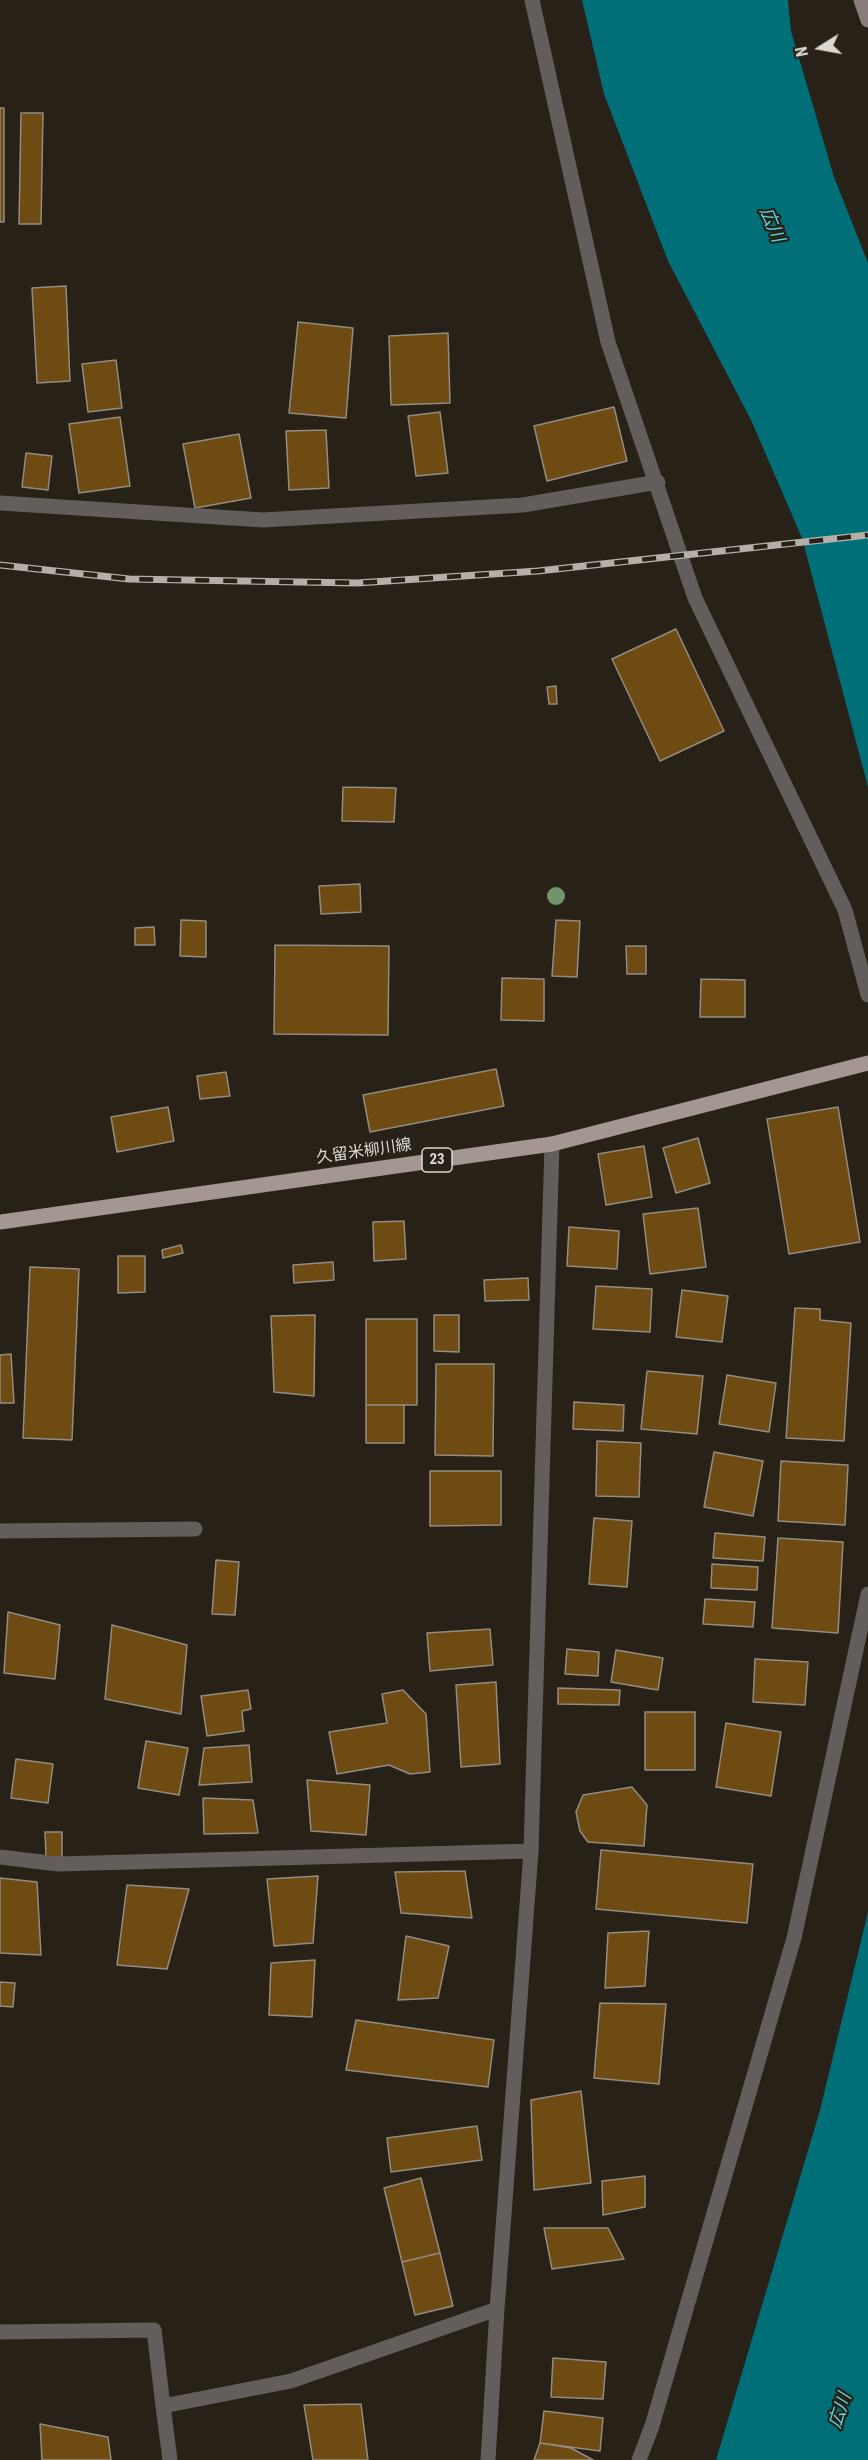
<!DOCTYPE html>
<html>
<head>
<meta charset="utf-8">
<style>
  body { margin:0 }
  #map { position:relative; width:868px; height:2460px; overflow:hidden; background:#272118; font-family:"Roboto Condensed",sans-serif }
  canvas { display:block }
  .north { position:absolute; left:790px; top:18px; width:60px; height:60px; -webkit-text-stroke:4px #272118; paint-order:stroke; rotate:259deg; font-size:16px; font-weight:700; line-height:24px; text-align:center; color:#dcd8d2 }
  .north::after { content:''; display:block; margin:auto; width:21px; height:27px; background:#dcd8d2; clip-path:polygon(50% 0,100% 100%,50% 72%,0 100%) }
</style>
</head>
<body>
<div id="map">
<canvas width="868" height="2460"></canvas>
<div class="north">N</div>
</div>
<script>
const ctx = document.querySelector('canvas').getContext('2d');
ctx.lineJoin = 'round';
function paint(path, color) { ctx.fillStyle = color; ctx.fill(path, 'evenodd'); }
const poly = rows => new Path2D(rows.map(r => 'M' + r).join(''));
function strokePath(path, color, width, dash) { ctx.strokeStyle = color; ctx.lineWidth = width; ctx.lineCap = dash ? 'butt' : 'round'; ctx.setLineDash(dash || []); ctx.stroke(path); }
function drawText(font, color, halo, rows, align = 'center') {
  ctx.font = font + ' "Roboto Condensed","Noto Sans JP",sans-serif'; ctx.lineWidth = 4.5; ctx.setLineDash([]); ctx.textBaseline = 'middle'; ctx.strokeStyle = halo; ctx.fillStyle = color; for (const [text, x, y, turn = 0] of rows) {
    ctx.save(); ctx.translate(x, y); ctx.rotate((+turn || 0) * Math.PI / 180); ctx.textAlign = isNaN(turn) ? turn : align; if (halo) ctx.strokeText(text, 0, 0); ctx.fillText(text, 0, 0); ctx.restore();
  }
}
const water = poly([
  [582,0,788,0,791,31,834,177,868,263,868,787,802,538,751,420,668,261,604,94],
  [868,1912,868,2460,716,2460,820,2110]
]);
const building = poly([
  [0,108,4,108,4,222,0,222,0,108],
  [21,113,43,113,41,224,19,224,21,113],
  [66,286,70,381,37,383,32,288,66,286],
  [298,322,353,328,346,418,289,413,298,322],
  [448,333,450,403,391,405,389,336,448,333],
  [116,360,122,408,88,412,82,364,116,360],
  [614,407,627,461,547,481,534,426,614,407],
  [440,412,448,473,416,476,408,416,440,412],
  [120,417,130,486,79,493,69,424,120,417],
  [326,430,329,488,289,490,286,431,326,430],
  [239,434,251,498,195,508,183,444,239,434],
  [26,453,52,456,48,490,22,487,26,453],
  [676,629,724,731,660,761,612,659,676,629],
  [556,686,557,704,549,704,547,687,556,686],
  [343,787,396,788,394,822,342,821,343,787],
  [360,884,361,912,321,914,319,886,360,884],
  [181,920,206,921,206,957,180,956,181,920],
  [556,920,580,921,577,977,552,976,556,920],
  [154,927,155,945,135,945,135,928,154,927],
  [275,945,389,946,388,1035,274,1034,275,945],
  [626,946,646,946,646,974,627,974,626,946],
  [502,978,544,979,544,1021,501,1020,502,978],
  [701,979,745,980,745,1017,700,1017,701,979],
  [496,1069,504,1106,370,1132,363,1095,496,1069],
  [226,1072,230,1096,200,1099,197,1076,226,1072],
  [168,1107,174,1141,117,1152,111,1117,168,1107],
  [838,1107,860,1242,789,1254,767,1119,838,1107],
  [698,1138,710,1183,676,1193,663,1148,698,1138],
  [644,1146,652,1197,606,1205,598,1154,644,1146],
  [698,1208,706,1267,650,1274,643,1214,698,1208],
  [404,1221,406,1259,374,1261,373,1222,404,1221],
  [569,1227,619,1231,617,1269,567,1266,569,1227],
  [181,1245,183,1253,163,1258,162,1250,181,1245],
  [118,1256,145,1256,145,1292,118,1293,118,1256],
  [333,1262,334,1280,294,1283,293,1265,333,1262],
  [30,1267,79,1269,72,1440,23,1438,30,1267],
  [528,1278,529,1300,485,1301,484,1280,528,1278],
  [596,1286,652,1289,650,1332,593,1329,596,1286],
  [682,1290,728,1296,722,1342,676,1337,682,1290],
  [795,1308,820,1309,820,1320,851,1323,844,1441,786,1438,795,1308],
  [315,1315,314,1396,274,1392,271,1316,315,1315],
  [434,1315,459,1315,459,1352,434,1351,434,1315],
  [366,1319,417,1319,417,1405,366,1405,366,1319],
  [11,1354,14,1403,0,1403,0,1355,11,1354],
  [436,1364,494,1364,493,1456,435,1455,436,1364],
  [647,1371,703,1376,697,1434,641,1429,647,1371],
  [727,1375,776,1383,769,1432,719,1424,727,1375],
  [574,1402,624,1405,623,1431,573,1429,574,1402],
  [366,1405,404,1405,404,1443,366,1443,366,1405],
  [597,1441,641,1443,639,1497,596,1496,597,1441],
  [714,1452,763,1461,753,1516,704,1507,714,1452],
  [781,1461,848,1465,845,1525,778,1521,781,1461],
  [430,1471,501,1471,501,1525,430,1526,430,1471],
  [594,1518,632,1521,627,1587,589,1584,594,1518],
  [715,1533,765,1537,763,1561,713,1558,715,1533],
  [778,1538,843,1542,838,1633,772,1628,778,1538],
  [216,1560,239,1562,235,1615,212,1614,216,1560],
  [712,1564,758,1567,757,1590,711,1588,712,1564],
  [705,1599,755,1602,753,1627,703,1624,705,1599],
  [8,1612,60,1625,55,1679,4,1673,8,1612],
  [112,1625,187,1645,181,1714,105,1699,112,1625],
  [490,1629,493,1665,430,1671,427,1633,490,1629],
  [567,1649,599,1652,598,1676,565,1674,567,1649],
  [616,1650,663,1658,658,1690,611,1682,616,1650],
  [755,1659,808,1662,805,1705,753,1702,755,1659],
  [496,1682,500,1764,461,1767,456,1685,496,1682],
  [558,1688,620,1690,619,1705,558,1704,558,1688],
  [248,1690,251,1709,242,1711,244,1731,207,1736,201,1696,248,1690],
  [403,1690,426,1714,430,1772,410,1774,389,1765,337,1774,329,1732,387,1723,382,1694,403,1690],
  [645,1712,695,1712,695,1770,645,1770,645,1712],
  [726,1723,781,1732,771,1796,716,1787,726,1723],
  [146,1741,188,1748,179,1795,138,1788,146,1741],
  [249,1745,252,1782,199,1785,204,1748,249,1745],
  [16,1759,53,1764,48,1803,11,1798,16,1759],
  [307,1780,370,1785,366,1835,311,1831,307,1780],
  [632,1787,647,1805,644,1846,588,1842,580,1831,576,1812,583,1795,632,1787],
  [203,1798,253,1800,258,1833,204,1834,203,1798],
  [45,1832,62,1832,62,1857,46,1857,45,1832],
  [601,1850,753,1864,747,1923,596,1909,601,1850],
  [465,1871,472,1918,401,1913,395,1872,465,1871],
  [318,1876,313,1943,274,1946,267,1879,318,1876],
  [0,1878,37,1882,41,1955,0,1953,0,1878],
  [127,1885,189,1889,167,1969,117,1965,127,1885],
  [649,1931,645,1986,605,1988,608,1933,649,1931],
  [406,1936,449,1946,438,1998,398,2000,406,1936],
  [315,1960,312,2017,269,2015,271,1963,315,1960],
  [0,1982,15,1983,13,2007,0,2006,0,1982],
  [600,2003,666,2004,659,2084,594,2078,600,2003],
  [356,2020,494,2040,488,2087,346,2070,356,2020],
  [581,2091,591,2183,534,2190,531,2100,581,2091],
  [477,2126,482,2160,391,2172,387,2138,477,2126],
  [645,2176,645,2207,603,2215,602,2181,645,2176],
  [421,2178,440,2253,402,2262,384,2188,421,2178],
  [544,2228,608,2228,624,2259,552,2269,544,2228],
  [440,2253,453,2306,415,2315,402,2262,440,2253],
  [553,2358,606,2362,603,2399,551,2397,553,2358],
  [361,2404,368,2460,313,2460,304,2405,361,2404],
  [544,2411,603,2418,600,2451,540,2443,544,2411],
  [40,2424,108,2437,111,2460,42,2460,40,2424],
  [540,2443,571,2448,593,2460,534,2460,540,2443]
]);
const lane = poly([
  [0,1857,58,1864,531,1851]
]);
const street = poly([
  [532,0,608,342,695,598,845,910,868,995],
  [0,503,263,520,523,505,658,482],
  [0,1531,195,1529],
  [0,2332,154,2330,163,2406,291,2381,497,2309,531,1851,552,1144],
  [163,2406,170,2460],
  [488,2460,497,2309],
  [639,2460,652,2426,794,1938,868,1594]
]);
const secondary = poly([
  [861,0,868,20]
]);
const primary = poly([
  [0,1222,552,1144,868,1063]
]);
const rail = poly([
  [0,565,129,579,357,583,538,571,868,535]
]);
const trees = [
  [556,896]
];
const shields = [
  [437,1160,30]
];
const shieldNames = [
  ["23",437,1160]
];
const streetNames = [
  ["久留米柳川線",364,1152,-8]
];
const waterNames = [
  ["広川",771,225,67],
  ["広川",841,2411,-72]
];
paint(water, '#006f77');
paint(building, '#6e4b12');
strokePath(building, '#948c80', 1.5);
strokePath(lane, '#635d5b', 15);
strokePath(street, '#635d5b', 15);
strokePath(secondary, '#887d7b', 15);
strokePath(primary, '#a49793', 15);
strokePath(rail, '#b4b0a9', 7);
strokePath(rail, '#272118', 4.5, [14]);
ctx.fillStyle = '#719369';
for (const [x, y] of trees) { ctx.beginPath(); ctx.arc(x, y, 9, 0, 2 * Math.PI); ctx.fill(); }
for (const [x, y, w] of shields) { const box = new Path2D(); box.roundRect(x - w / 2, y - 12, w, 24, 4.5); ctx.fillStyle = '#272118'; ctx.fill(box); strokePath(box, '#dcd8d2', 1.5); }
drawText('bold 15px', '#dcd8d2', null, shieldNames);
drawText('16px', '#dcd8d2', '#272118', streetNames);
drawText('italic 18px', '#56d9e4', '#272118', waterNames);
</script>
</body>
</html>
